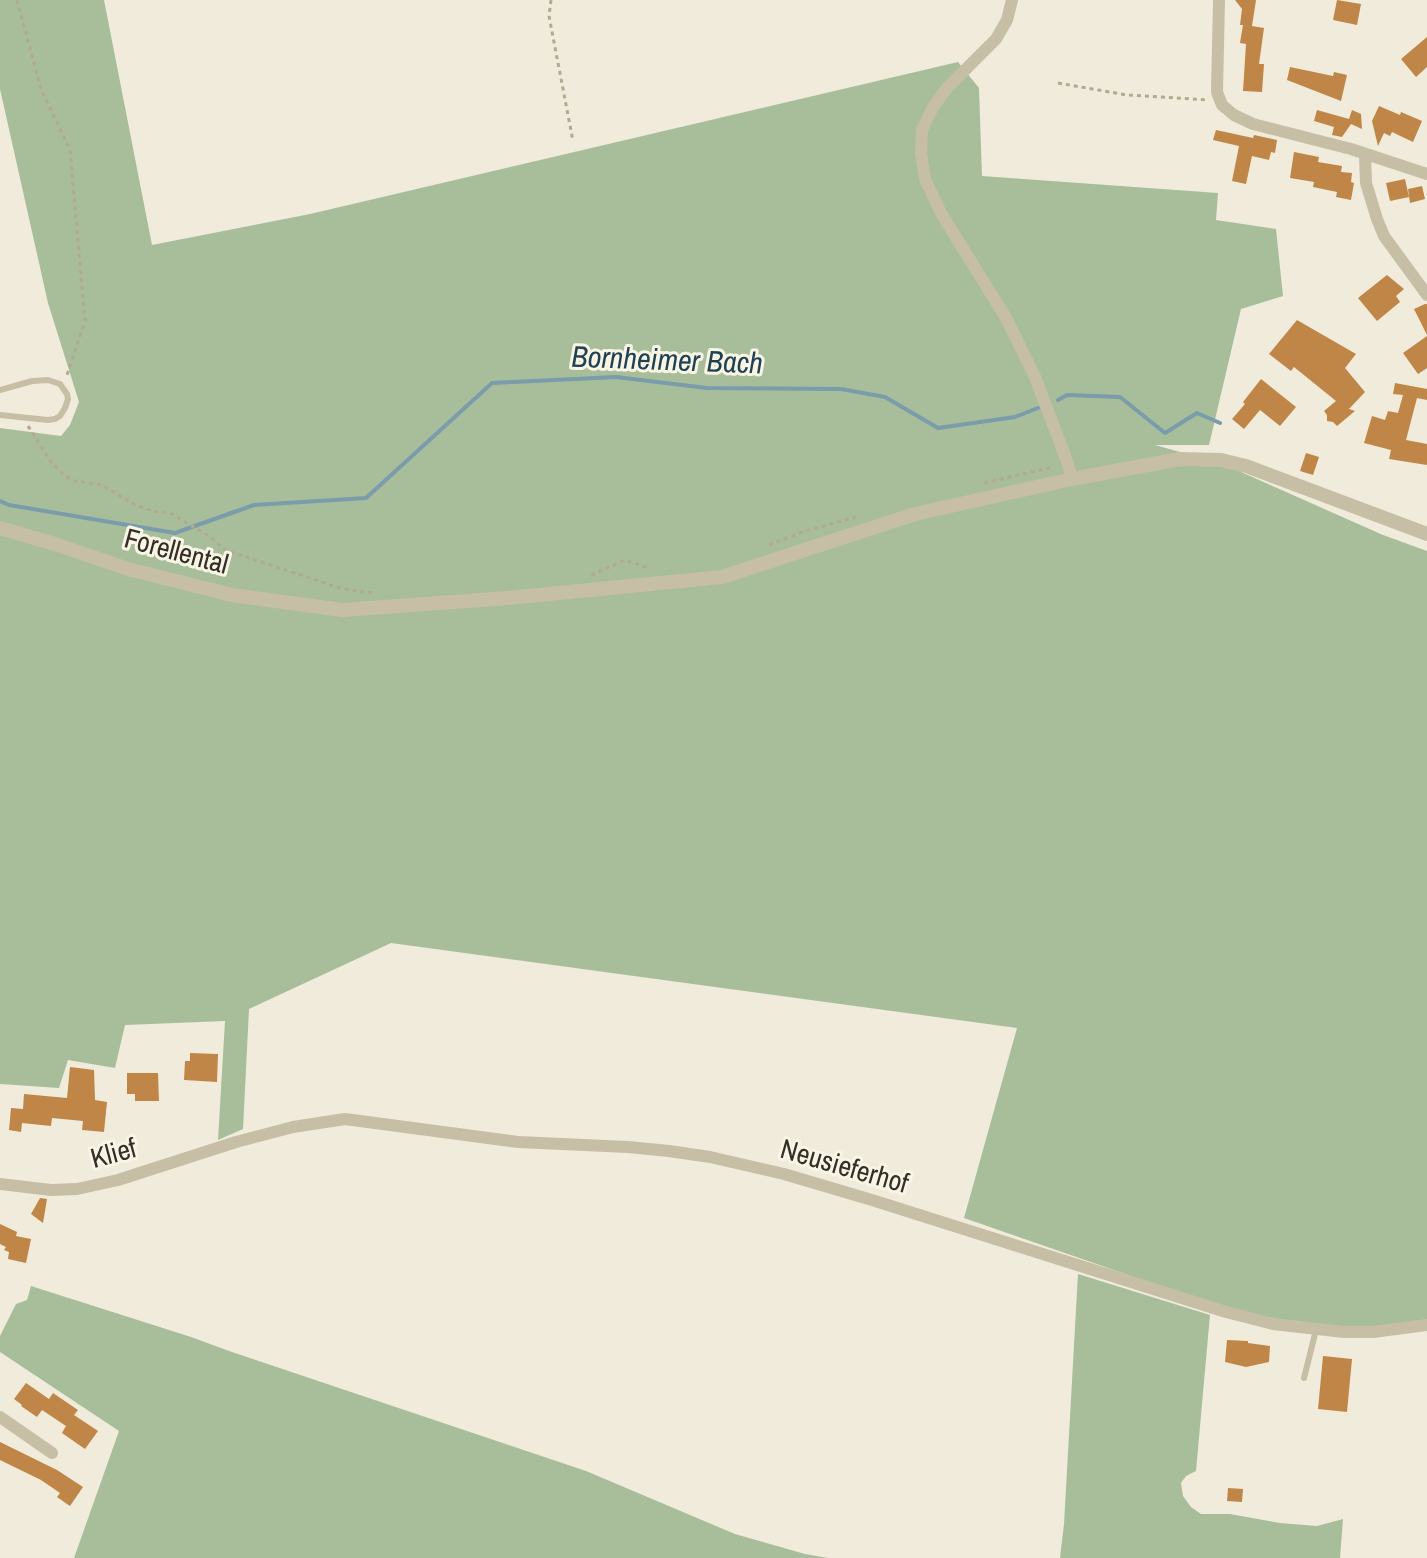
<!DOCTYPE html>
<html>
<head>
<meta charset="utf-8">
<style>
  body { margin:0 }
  canvas { display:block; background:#f0ebda }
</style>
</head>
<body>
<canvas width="1427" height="1558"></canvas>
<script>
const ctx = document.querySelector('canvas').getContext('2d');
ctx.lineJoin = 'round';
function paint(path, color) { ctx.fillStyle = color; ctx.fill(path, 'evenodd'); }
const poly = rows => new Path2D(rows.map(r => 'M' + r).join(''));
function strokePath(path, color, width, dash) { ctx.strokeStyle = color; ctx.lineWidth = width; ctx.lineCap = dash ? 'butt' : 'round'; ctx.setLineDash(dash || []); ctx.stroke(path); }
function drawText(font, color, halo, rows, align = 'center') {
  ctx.font = font + ' "Archivo Narrow",sans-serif'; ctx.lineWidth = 6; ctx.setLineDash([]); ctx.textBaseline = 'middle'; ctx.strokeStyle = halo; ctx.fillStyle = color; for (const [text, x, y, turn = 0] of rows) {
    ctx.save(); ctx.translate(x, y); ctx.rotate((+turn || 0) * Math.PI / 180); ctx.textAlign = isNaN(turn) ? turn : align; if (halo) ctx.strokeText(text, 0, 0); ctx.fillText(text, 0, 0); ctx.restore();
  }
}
const green = poly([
  [0,0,104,0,152,245,310,214,958,62,979,88,982,176,1218,193,1216,220,1276,229,1283,296,1241,309,1209,445,1155,445,1223,464,1383,535,1427,551,1427,1325,1414,1327,1315,1326,1226,1309,964,1218,1017,1028,391,943,249,1009,243,1129,218,1140,225,1021,125,1025,115,1068,68,1060,59,1088,0,1084,0,428,61,436,70,425,79,402,48,303,0,89],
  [1078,1274,1210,1315,1196,1471,1186,1476,1181,1483,1183,1496,1191,1507,1201,1514,1230,1514,1280,1523,1317,1526,1343,1519,1340,1558,1060,1558,1064,1524],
  [31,1286,191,1337,232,1352,586,1471,735,1534,805,1554,828,1558,74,1558,119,1431,0,1352,0,1336,16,1304,27,1300]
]);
const stream = poly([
  [1058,400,1067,395,1120,397,1165,433,1197,413,1220,423],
  [0,501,9,505,175,533,254,505,366,498,492,383,616,377,707,388,841,389,885,397,938,428,1015,417,1038,408]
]);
const building = poly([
  [1235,0,1256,0,1252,26,1264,28,1259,64,1264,64,1262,92,1243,91,1246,44,1240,43,1243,25,1240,25,1242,9],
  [1337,0,1361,4,1357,25,1333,20],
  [1427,37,1427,67,1416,77,1401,59],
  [1290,67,1333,76,1334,72,1347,75,1341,101,1287,80],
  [1379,106,1400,115,1401,112,1422,121,1413,142,1392,132,1390,136,1384,133,1378,146,1372,121],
  [1317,110,1349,119,1352,110,1361,114,1362,129,1351,124,1342,137,1332,135,1334,127,1314,121],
  [1216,130,1253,138,1254,135,1277,140,1275,153,1271,152,1269,160,1252,156,1246,184,1232,181,1239,146,1213,140],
  [1294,152,1319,157,1318,162,1342,166,1341,172,1352,173,1351,182,1354,183,1351,200,1336,197,1337,192,1313,187,1314,182,1290,178],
  [1405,179,1409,197,1390,201,1386,183],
  [1422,186,1425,199,1410,203,1408,189],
  [1387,275,1404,289,1396,296,1400,302,1377,321,1358,298],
  [1425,304,1427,304,1427,335,1414,309],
  [1297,320,1356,354,1345,368,1365,392,1349,409,1355,411,1337,426,1333,422,1327,421,1327,415,1324,411,1336,401,1294,367,1291,371,1269,354],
  [1427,336,1427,368,1418,374,1403,353],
  [1261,379,1296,407,1280,426,1260,410,1244,429,1232,419,1245,404,1243,402],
  [1395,383,1427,389,1427,400,1417,398,1406,440,1427,444,1427,465,1389,459,1391,450,1364,443,1372,416,1385,420,1388,411,1398,413,1403,395,1393,394],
  [1306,453,1319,457,1313,475,1300,471],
  [190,1053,218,1054,217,1082,184,1080,185,1061,190,1061],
  [70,1067,94,1070,95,1100,107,1102,104,1132,82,1130,83,1121,52,1118,51,1126,22,1123,21,1132,9,1130,11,1108,23,1109,24,1094,67,1098],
  [127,1073,158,1073,159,1101,135,1101,135,1094,127,1094],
  [40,1198,47,1199,43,1223,31,1214],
  [0,1224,17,1232,16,1236,31,1239,26,1263,8,1259,9,1252,4,1250,6,1247,0,1244],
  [1227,1340,1248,1341,1248,1343,1270,1346,1269,1362,1246,1367,1225,1362],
  [1323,1356,1352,1359,1347,1412,1318,1409],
  [26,1383,49,1399,53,1393,78,1410,74,1415,98,1431,85,1449,62,1433,66,1426,42,1410,37,1417,21,1406,22,1405,14,1399],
  [0,1442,57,1470,83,1487,70,1506,57,1497,60,1493,41,1480,0,1460],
  [1228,1488,1243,1489,1242,1502,1227,1501]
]);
const path = poly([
  [17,0,41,89,70,150,85,321,67,375],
  [551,0,549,16,573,141],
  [1058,83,1127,95,1207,100],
  [28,426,51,462,65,476,75,481,102,485,135,505,153,511,170,513,209,536,225,550,343,589,374,593],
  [984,483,1054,467],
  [769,545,805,531,860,516],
  [591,575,625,560,651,569]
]);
const service = poly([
  [0,390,32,381,48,380,60,384,67,394,68,399,65,408,60,416,55,419,48,420,0,415],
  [1304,1378,1316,1330]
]);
const minor = poly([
  [1012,0,1007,20,996,39,947,88,933,107,922,130,921,153,925,179,941,213,1006,318,1035,377,1068,464,1072,479],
  [1219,0,1217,92,1222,105,1234,115,1253,124,1351,149,1427,174],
  [1365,155,1366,183,1377,219,1384,236,1427,295],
  [0,1184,51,1190,77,1189,118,1180,236,1142,293,1127,345,1119,518,1142,628,1147,669,1151,710,1157,784,1174,872,1200,1226,1312,1273,1324,1344,1332,1373,1332,1427,1325],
  [0,1417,52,1453]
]);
const tertiary = poly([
  [0,528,58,545,128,569,232,595,342,610,508,598,722,577,915,514,1072,479,1180,459,1221,460,1246,466,1427,534]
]);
const streetNames = [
  ["Forellental",176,553,15],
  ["Klief",114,1155,-15],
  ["Neusieferhof",844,1168,16]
];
const waterNames = [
  ["Bornheimer Bach",667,362,2]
];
paint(green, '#a8be9b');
strokePath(stream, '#7a9cab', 4);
paint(building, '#bf8648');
strokePath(path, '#b3a991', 3, [4, 4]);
strokePath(service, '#c7bea6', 6);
strokePath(minor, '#c7bea6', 12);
strokePath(tertiary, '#c7bea6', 14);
drawText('28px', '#342e27', '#f8f5e5', streetNames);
drawText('italic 30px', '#1f4153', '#f8f5e5', waterNames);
</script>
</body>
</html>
